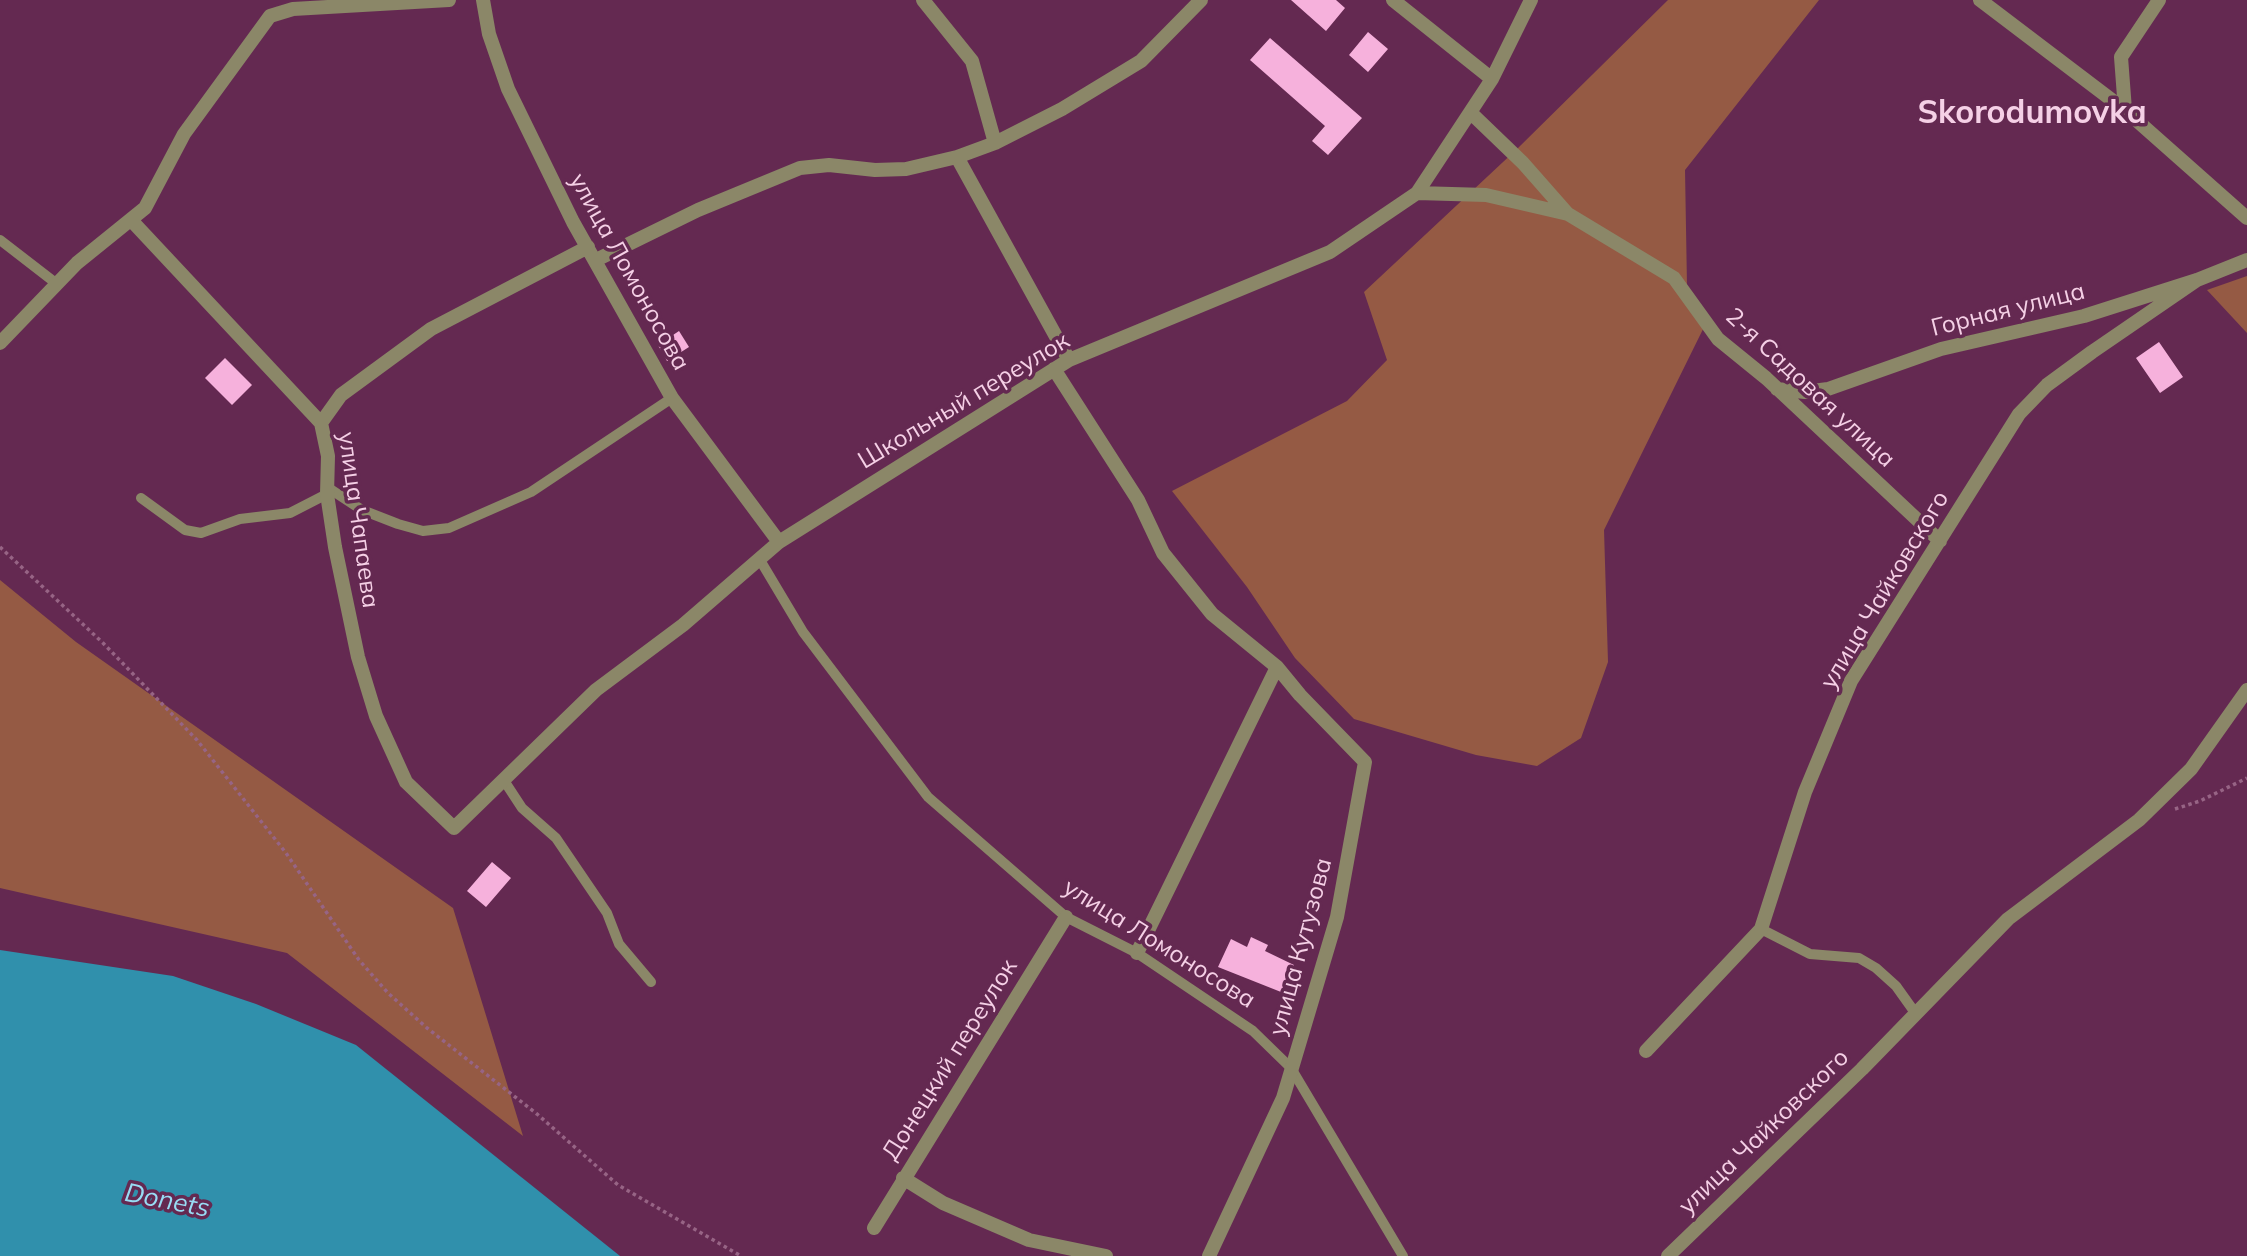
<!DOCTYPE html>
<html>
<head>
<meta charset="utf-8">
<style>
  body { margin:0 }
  canvas { display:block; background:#642951 }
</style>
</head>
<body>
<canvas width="2247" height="1256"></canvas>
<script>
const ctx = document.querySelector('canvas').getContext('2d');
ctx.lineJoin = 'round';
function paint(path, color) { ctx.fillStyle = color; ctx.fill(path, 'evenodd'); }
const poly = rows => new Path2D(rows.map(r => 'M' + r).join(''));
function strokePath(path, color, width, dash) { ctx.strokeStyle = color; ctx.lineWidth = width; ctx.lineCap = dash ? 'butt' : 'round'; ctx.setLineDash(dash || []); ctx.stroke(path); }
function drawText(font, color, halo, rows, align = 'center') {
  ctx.font = font + ' Mulish,sans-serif'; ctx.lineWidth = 7; ctx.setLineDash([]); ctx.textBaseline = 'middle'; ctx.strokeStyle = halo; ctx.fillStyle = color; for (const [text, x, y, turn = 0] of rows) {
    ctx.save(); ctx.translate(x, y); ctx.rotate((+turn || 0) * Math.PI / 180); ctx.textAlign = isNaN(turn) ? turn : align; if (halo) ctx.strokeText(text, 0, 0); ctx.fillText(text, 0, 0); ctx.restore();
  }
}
const green = poly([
  [1668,0,1819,0,1685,170,1687,286,1708,319,1604,530,1608,662,1581,738,1537,766,1476,755,1354,719,1295,658,1247,587,1172,491,1347,401,1387,360,1364,292,1518,148],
  [2247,276,2247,333,2207,290],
  [0,580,76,642,453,908,523,1136,287,953,0,888]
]);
const water = poly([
  [0,950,173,976,256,1004,356,1045,620,1256,0,1256]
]);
const building = poly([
  [1291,0,1336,0,1345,8,1326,31],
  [1368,32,1388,49,1368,72,1349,55],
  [1270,38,1362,118,1328,155,1312,141,1325,126,1250,60],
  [679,331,689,347,667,361,658,345],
  [2159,342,2183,377,2160,393,2136,358],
  [225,358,252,385,232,405,205,378],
  [492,862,511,878,486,907,467,891],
  [1251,937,1268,945,1265,951,1294,965,1281,992,1218,967,1231,939,1247,947]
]);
const path = poly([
  [0,547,103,643,197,740,286,853,359,960,388,993,427,1028,537,1114,618,1185,741,1256],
  [2175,809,2200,801,2247,778]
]);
const lane = poly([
  [0,240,57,284],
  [327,487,362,510,398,524,423,531,449,528,531,492,672,398],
  [141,498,185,530,201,533,240,519,290,513,327,494],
  [760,560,803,632,928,797,1066,917,1137,953,1253,1031,1291,1068,1403,1256],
  [503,779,522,808,556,838,607,913,619,944,651,982],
  [1761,929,1810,954,1859,958,1876,968,1896,986,1916,1014]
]);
const street = poly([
  [483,0,489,34,508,89,573,222,672,398,779,542],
  [923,0,972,61,995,143],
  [1393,0,1492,79],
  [1980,0,2125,110,2247,218],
  [2125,110,2121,57,2159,0],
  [1471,113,1523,163,1567,213],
  [957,157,1069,360],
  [1417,193,1486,195,1568,214,1674,278,1718,339,1766,378,1940,541],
  [131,220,321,423,328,456,327,494,335,547,358,657,376,716,406,782,454,828,596,690,683,625,779,542,1069,360,1330,252,1417,193,1492,79,1531,0],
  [596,260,698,210,800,168,829,165,875,170,906,169,957,157,995,143,1062,109,1141,61,1201,0],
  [0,343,77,263,145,208,184,134,270,16,293,9,449,0],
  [1054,369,1138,500,1163,553,1212,614,1277,667,1300,695,1365,762,1337,917,1283,1098,1209,1256],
  [1777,389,1805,392,1828,389,1941,349,2084,316,2197,280,2247,260],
  [321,423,341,395,431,329,588,247],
  [1137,953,1277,667],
  [1646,1051,1761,929,1805,792,1851,681,2019,414,2047,385,2092,352,2197,280],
  [903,1178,943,1203,1029,1240,1106,1256],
  [874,1228,1066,917],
  [1668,1256,1862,1069,2008,919,2139,820,2191,769,2247,690]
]);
const streetNames = [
  ["улица Ломоносова",629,272,61],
  ["Горная улица",2008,310,-14],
  ["2-я Садовая улица",1810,388,43],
  ["Школьный переулок",964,401,-31],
  ["улица Чапаева",358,520,82],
  ["улица Чайковского",1885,590,-59],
  ["улица Ломоносова",1159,944,32],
  ["улица Кутузова",1301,947,-75],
  ["Донецкий переулок",950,1060,-58],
  ["улица Чайковского",1764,1132,-44]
];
const waterNames = [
  ["Donets",167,1201,11]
];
const districtNames = [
  ["Skorodumovka",2032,113]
];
paint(green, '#955a44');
paint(water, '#3090ac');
paint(building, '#f6b1dc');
strokePath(path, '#976485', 3.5, [3.5, 3.5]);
strokePath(lane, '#8b8768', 10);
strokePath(street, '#8b8768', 14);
drawText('24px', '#f5d0e6', '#642951', streetNames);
drawText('italic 26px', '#98dcf4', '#642951', waterNames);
drawText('bold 32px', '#f5d0e6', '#642951', districtNames);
</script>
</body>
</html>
